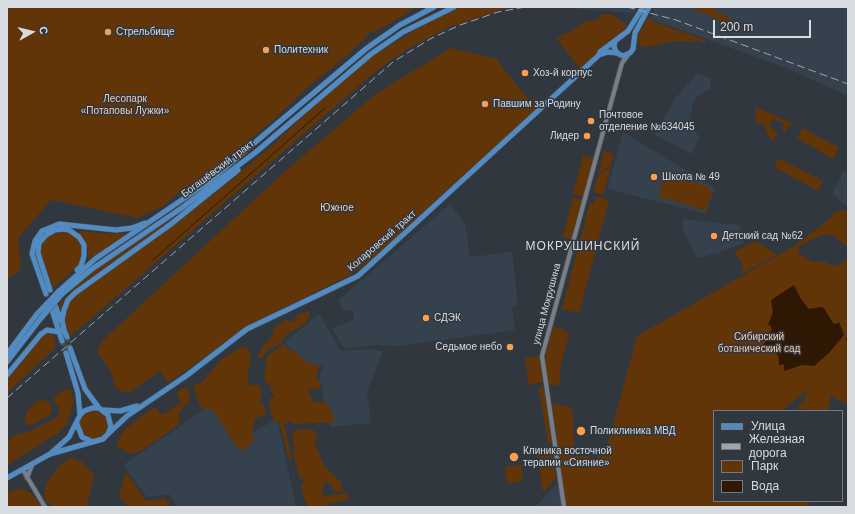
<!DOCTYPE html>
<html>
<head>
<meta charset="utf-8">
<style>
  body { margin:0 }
  #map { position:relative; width:855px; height:514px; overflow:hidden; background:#31373f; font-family:Helvetica,sans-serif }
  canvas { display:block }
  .frame { position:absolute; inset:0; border:8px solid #d8dce1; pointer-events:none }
  .legend { position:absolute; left:713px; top:410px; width:130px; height:92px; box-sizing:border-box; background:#31373f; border:1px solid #747980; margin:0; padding:5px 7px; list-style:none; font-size:12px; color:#d8dce1 }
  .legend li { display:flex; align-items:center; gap:8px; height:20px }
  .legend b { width:20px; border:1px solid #747980 }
  .north { position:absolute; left:12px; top:12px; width:40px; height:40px; -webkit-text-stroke:3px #31373f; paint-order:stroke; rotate:82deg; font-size:11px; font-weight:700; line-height:16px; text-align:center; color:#d8dce1 }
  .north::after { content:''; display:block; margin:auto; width:14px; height:18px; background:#d8dce1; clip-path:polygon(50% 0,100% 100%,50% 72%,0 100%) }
  .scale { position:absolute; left:713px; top:20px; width:98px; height:18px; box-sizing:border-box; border:2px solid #d8dce1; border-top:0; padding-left:5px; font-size:12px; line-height:14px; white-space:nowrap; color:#d8dce1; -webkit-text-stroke:3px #31373f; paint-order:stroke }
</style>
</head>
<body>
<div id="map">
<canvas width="855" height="514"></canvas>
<div class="frame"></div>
<ul class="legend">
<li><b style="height:5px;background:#518bc2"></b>Улица</li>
<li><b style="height:5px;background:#a1a5ab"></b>Железная дорога</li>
<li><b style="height:11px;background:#623508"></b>Парк</li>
<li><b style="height:11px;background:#2e1804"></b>Вода</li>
</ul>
<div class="north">С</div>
<div class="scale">200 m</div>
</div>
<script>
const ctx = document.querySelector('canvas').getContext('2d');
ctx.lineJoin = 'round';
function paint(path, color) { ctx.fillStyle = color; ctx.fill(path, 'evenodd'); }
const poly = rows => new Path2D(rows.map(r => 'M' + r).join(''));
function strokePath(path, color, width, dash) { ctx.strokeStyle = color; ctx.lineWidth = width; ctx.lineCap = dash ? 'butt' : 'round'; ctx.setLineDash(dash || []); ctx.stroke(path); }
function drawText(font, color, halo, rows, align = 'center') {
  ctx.font = font + ' Helvetica,sans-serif'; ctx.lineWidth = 3; ctx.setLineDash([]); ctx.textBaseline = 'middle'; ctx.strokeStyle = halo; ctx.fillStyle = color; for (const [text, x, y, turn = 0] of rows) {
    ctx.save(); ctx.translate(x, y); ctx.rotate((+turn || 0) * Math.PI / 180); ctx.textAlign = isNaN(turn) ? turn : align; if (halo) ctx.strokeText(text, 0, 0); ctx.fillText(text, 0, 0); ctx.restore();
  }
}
const built = poly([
  [576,7,638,7,634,13,576,9],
  [848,7,848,96,789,69,651,19,654,9,651,7],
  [697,73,711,78,710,89,696,97,693,105,689,122,699,137,692,154,655,135,674,100],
  [623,132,715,188,706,214,607,189],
  [844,171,848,174,848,207,832,194],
  [450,204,465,224,470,257,512,252,518,305,512,307,515,330,400,346,374,345,346,348,342,346,332,328,354,320,353,311,343,310,339,300],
  [683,219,727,224,736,223,737,225,740,225,744,243,718,253,697,258,683,229],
  [319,314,341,351,369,349,383,351,367,392,371,423,330,427,319,375,324,365,307,372,285,342],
  [211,405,235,444,277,418,296,507,177,507,169,494,147,497,123,465],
  [556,485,559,485,562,507,526,507,538,504]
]);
const green = poly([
  [7,7,417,7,382,28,369,33,349,54,310,85,271,122,228,157,201,178,184,188,163,206,138,218,51,200,18,238,21,269,7,280],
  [462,7,510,7,449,27,407,49,376,71,71,336,66,326,65,315,68,306,76,295,172,226,216,192,274,144,310,109,373,56,422,26],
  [690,7,710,7,743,26,739,29],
  [611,14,628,26,580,69,557,39,563,34,568,33,587,21,597,20,600,15],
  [648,17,654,22,706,40,705,43,696,40,691,42,676,41,646,47,641,46,636,40],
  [451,48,496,59,528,99,535,100,542,104,440,196,374,258,348,276,249,325,168,383,160,371,130,392,123,392,115,388,111,371,99,355,98,349,104,339,290,167,377,93],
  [755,107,792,123,790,127,787,127,785,132,782,131,784,123,773,119,770,127,777,132,774,141,768,136,765,126,761,123,756,123],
  [802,128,839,147,833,159,797,138],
  [604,151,614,154,611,166,598,174],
  [583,155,593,158,583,197,573,194],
  [779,158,823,181,818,191,774,167],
  [611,168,603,195,593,192,598,175],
  [670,175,709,187,712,196,706,207,708,208,707,211,657,196,660,194,662,180],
  [596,196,609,200,579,313,562,309,590,203,594,204],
  [573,198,582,200,571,239,562,237],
  [842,210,845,210,848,215,848,247,833,235,821,235,798,247,799,254,813,262,826,262,835,267,848,259,848,405,831,395,828,411,796,409,805,398,808,390,781,411,714,411,714,501,809,501,808,507,566,507,552,403,572,408,575,456,589,456,592,462,594,463,599,455,605,454,637,336,793,247,831,218,834,213],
  [181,213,79,286,64,301,60,311,59,304,80,282,113,256],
  [63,231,68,232,77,239,81,246,82,256,79,265,53,288,40,253,41,245,47,237],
  [81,231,110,234,126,233,126,234,88,260,88,248,84,239,79,233],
  [756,241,777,255,742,274,743,265,734,252],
  [309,311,310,314,305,324,286,335,282,342,266,351,262,358,257,359,263,345,268,342,270,338,273,336,273,329,285,320,294,322,297,315],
  [553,327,563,329,569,335,559,372,561,376,558,386,548,384,544,361],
  [47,333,51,334,55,338,55,348,7,393,7,378,43,334],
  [284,344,289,350,296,352,304,361,319,366,316,378,321,383,319,390,312,388,308,393,315,403,326,402,334,417,334,422,294,424,290,421,284,424,292,458,289,460,280,424,273,420,270,409,269,399,275,396,269,388,271,384,266,383,264,376,267,356],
  [243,346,249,350,251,360,248,369,248,386,255,384,260,386,262,398,258,400,264,405,266,414,255,419,252,431,254,441,245,449,239,450,212,409,201,409,193,386,202,382,223,358],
  [539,356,543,382,529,385,525,358],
  [186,386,189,390,190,401,178,413,180,420,178,425,141,451,130,454,117,446,117,444,123,431,151,409,156,408,162,415,180,403,181,401,176,394],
  [541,386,544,387,552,442,548,444,539,389],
  [67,389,71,391,74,401,66,425,58,433,7,465,7,441,16,434,26,433,58,417,60,408,54,402,54,398,63,390],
  [43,400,49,402,52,410,51,414,31,425,26,425,24,420,27,411,35,402],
  '80 425a14 14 0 1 1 28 0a14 14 0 1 1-28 0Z',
  [306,429,314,430,318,437,314,441,324,466,340,481,343,491,336,492,328,482,323,484,323,496,346,493,350,499,327,504,327,507,308,507,304,499,301,483,305,482,305,478,300,479,295,461,292,431],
  [551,448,556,478,544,491,542,490,538,451],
  [71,457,81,461,94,475,87,507,54,507,46,501,44,493,47,482,59,466],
  [521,465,523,481,507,483,505,467],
  [126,472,146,501,165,498,171,507,128,507,119,496],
  [21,488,31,493,42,507,7,507,7,493]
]);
const water = poly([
  [794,285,801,299,809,309,820,307,824,308,833,323,836,324,839,322,844,335,829,353,814,366,802,365,784,371,784,365,782,364,779,366,779,358,777,354,768,351,763,345,769,336,770,331,772,331,771,326,768,325,773,312,771,300]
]);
const stream = poly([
  [153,260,325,108],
  [846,338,848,343]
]);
const majorTunnel = poly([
  [67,337,70,348],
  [62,341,66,353]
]);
const minor = poly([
  [23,470,45,507],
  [27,478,32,465],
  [564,507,542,356,617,81,622,63,628,55]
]);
const major = poly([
  [615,41,614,47,617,53,623,56,630,53,633,49,635,33,649,7],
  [599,55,608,52,617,53],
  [50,290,38,253,39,243,46,235,55,230,63,229,69,230,79,237,84,245,84,256,81,266,77,270],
  [59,291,95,259,208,182,367,48,400,25,434,7],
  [46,294,32,254,35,241,42,231,59,224,116,230,132,228,145,223],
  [62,294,92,269,183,207,256,152,371,54,403,32,454,7],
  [55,305,61,321],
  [52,310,62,341],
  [63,328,67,337],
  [64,330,62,320,64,310,68,300,75,293,171,224,238,170],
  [70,348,85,389,99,408],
  [66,353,78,393,80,415],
  [7,354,37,314],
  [7,362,41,318],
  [7,375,41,334,47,330,59,332],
  [104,410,120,411,137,406],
  [77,424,82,437,93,442],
  [109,433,127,416,186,376,247,329,358,276,599,55,600,52,628,31,643,7],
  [7,478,50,454,103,439,108,434,111,427,108,415,99,408,92,408,84,411,80,415,69,437,50,454]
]);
const tram = poly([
  [674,7,687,7]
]);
const rail = poly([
  [627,7,676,20,848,84],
  [7,398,393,62,430,39,460,25,498,12,525,7]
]);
const majorBridge = poly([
  [37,314,59,291],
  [41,318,62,294]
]);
const markers = [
  [108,32,4,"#fa9f4f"],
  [266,50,4,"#fa9f4f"],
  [525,73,4,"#fa9f4f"],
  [485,104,4,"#fa9f4f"],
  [591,121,4,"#fa9f4f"],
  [587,136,4,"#fa9f4f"],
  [654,177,4,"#fa9f4f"],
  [714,236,4,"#fa9f4f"],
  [426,318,4,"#fa9f4f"],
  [510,347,4,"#fa9f4f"],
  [581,431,5,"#fa9f4f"],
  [514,457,5,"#fa9f4f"]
];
const poiNames = [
  ["Стрельбище",116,32],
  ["Политехник",274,50],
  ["Хоз-й корпус",533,73],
  ["Павшим за Родину",493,104],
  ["Почтовое",599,115],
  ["отделение №634045",599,127],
  ["Лидер",579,136,"right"],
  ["Школа № 49",662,177],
  ["Детский сад №62",722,236],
  ["СДЭК",434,318],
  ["Седьмое небо",502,347,"right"],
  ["Поликлиника МВД",590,431],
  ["Клиника восточной",523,451],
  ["терапии «Сияние»",523,463]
];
const parkNames = [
  ["Лесопарк",125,99],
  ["«Потаповы Лужки»",125,111],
  ["Южное",337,208],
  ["Сибирский",759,337],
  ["ботанический сад",759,349]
];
const streetNames = [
  ["Богашёвский тракт",218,169,-37],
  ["Коларовский тракт",382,241,-41],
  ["улица Мокрушина",547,304,-75]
];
const quarterNames = [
  ["МОКРУШИНСКИЙ",583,247]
];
paint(built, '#35414d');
paint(green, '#623508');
paint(water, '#2e1804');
strokePath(stream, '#2e1804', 1);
strokePath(majorTunnel, '#4a5057', 5, [5, 2.5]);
strokePath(minor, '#4e545a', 5.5);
strokePath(major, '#4e545a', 6);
strokePath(minor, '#777e87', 4);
strokePath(major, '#518bc2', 5);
strokePath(tram, '#a1a5ab', 1);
strokePath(rail, '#a1a5ab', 1, [8, 4]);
strokePath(majorBridge, '#4e545a', 6, []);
strokePath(majorBridge, '#518bc2', 5);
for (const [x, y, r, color] of markers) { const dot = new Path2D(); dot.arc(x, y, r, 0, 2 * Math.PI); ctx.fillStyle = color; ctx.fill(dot); strokePath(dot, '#31373f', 1.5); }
drawText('10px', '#d8dce1', '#31373f', poiNames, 'left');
drawText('10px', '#f3ccae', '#31373f', parkNames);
drawText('10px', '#d8dce1', '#31373f', streetNames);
ctx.letterSpacing = '1px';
drawText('12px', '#d8dce1', '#31373f', quarterNames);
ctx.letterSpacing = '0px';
</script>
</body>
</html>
